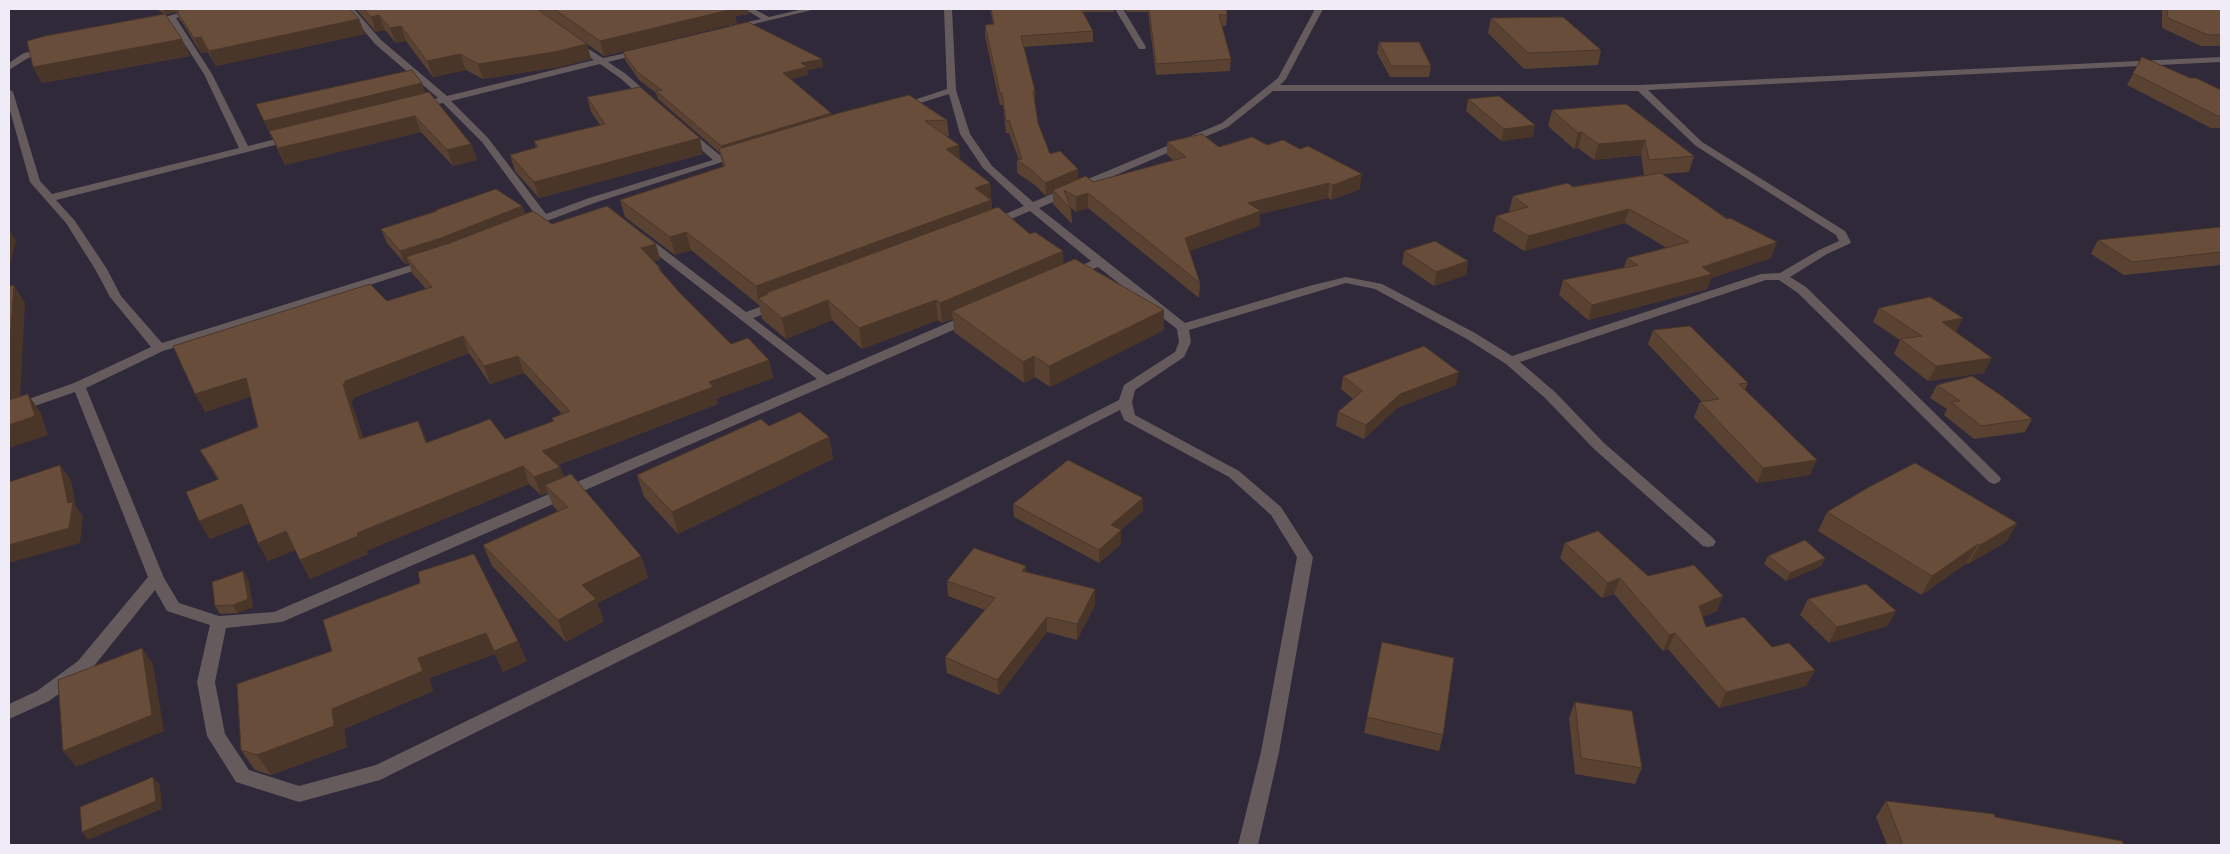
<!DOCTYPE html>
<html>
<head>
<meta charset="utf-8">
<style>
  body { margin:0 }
  #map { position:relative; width:2230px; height:854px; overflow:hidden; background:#2f293a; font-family:"IBM Plex Sans",sans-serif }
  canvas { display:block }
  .frame { position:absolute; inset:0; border:10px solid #efebf7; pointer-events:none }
</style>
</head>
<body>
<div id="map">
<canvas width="2230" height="854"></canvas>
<div class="frame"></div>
</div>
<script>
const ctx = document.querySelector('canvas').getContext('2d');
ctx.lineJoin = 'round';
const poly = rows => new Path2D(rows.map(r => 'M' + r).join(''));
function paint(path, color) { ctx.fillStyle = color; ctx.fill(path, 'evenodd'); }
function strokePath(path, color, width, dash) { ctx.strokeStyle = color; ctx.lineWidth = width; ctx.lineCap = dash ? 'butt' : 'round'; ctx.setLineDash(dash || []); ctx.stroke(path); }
const minor = poly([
  [194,9,207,9,176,18,212,74,248,146,292,135,295,136,295,140,56,200,75,221,107,269,121,296,162,343,424,261,428,260,434,263,432,265,163,351,86,388,164,578,179,603,219,616,274,612,817,379,641,242,639,240,641,238,649,238,746,312,773,302,781,302,783,305,781,308,753,318,827,375,966,315,970,314,976,318,974,321,282,622,226,628,215,682,225,734,249,770,299,786,376,765,948,487,1119,400,1124,385,1175,352,1179,342,1177,329,1098,267,1076,276,1068,276,1066,274,1068,272,1091,261,1030,211,997,225,989,225,988,223,989,221,1024,206,983,168,960,134,949,94,901,109,896,106,947,89,944,9,952,9,956,90,970,134,992,166,1033,202,1222,123,1278,78,1315,9,1323,9,1286,79,1280,85,1640,85,2221,57,2221,62,1648,90,1702,142,1845,231,1851,242,1849,244,1827,254,1790,277,1806,287,1999,476,2001,479,1999,482,1994,484,1989,482,1798,293,1779,280,1766,280,1520,362,1555,392,1604,443,1713,538,1716,542,1713,546,1708,547,1703,546,1594,449,1545,398,1506,364,1467,339,1375,289,1346,283,1189,330,1191,342,1184,357,1135,390,1132,402,1135,415,1239,471,1281,507,1313,557,1279,752,1258,845,1238,845,1261,752,1297,557,1271,515,1229,477,1124,420,1120,410,958,493,380,780,299,802,236,782,207,736,197,682,210,625,167,611,155,590,90,671,49,701,9,719,9,704,37,691,78,661,148,577,75,392,9,415,9,406,74,383,151,347,110,297,95,269,66,223,30,182,9,107,9,89,13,92,40,181,52,194,239,148,204,74,169,20,150,24,146,22,194,9],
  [1273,91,1638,91,1696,146,1836,235,1839,241,1819,250,1780,273,1761,274,1512,356,1475,333,1382,284,1346,277,1309,286,1185,323,1039,208,1228,127,1273,91],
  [346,9,354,9,381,40,447,96,594,60,571,44,571,40,574,40,603,58,644,49,644,53,608,62,626,74,653,98,653,102,647,102,620,78,600,64,451,101,488,138,546,214,589,198,713,160,686,136,686,132,692,132,722,157,739,152,744,155,597,202,531,227,523,227,522,225,523,223,537,217,482,142,443,103,416,108,416,104,438,98,375,44,346,9],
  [745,9,754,9,769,17,803,9,816,9,729,30,729,26,761,19,745,9],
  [1115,9,1123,9,1146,47,1145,49,1139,49,1115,9],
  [47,46,51,49,50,51,28,58,9,70,9,63,22,54,47,46]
]);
const wall = poly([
  [156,9,350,9,365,34,216,66,208,52,201,53,182,22,179,19,176,12,166,14,190,56,42,83,33,67,165,14],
  [356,9,748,9,749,14,735,16,737,23,604,56,563,27,591,59,559,67,483,79,466,70,433,77,406,41,396,43,385,30,376,32],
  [990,9,1114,9,1114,12,1083,12,1093,31,1093,42,1024,47,1035,91,1035,103,1038,123,1050,154,1079,179,1093,182,1173,160,1167,155,1167,142,1219,147,1267,145,1360,189,1331,200,1328,198,1260,214,1260,226,1190,251,1200,283,1199,298,1088,208,1076,212,1071,208,1072,224,1053,204,1053,193,1046,196,1035,185,1017,173,1017,160,1019,160,1009,133,1006,133,1003,105,1000,105,985,36,985,25,993,24],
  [1124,9,1226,9,1227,15,1226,26,1222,26,1231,59,1230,71,1156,75,1148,12,1127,12],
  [2162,9,2221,9,2221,46,2201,46,2162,28],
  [1491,18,1601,50,1598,65,1524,69,1488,33],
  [1379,42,1431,66,1429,77,1390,77,1377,53],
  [623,52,822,59,823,67,807,70,808,75,791,79,831,113,832,115,947,120,949,136,946,136,960,159,990,183,992,209,1063,264,1164,310,1164,330,1050,387,1035,377,1024,383,954,332,953,319,942,323,938,320,862,349,832,320,786,339,762,319,759,305,691,250,675,255,625,217,620,200,723,167,720,153,658,99,656,93,639,80,625,60],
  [2142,57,2190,78,2221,90,2221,128,2211,128,2127,85],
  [426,92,471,144,477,160,453,166,421,132,285,165,256,104],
  [587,97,703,154,539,198,515,171,510,155,536,148,534,141,600,125,591,112],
  [1468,99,1533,137,1501,141,1466,111],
  [1552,110,1694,156,1689,172,1663,174,1727,219,1777,242,1771,258,1711,278,1707,289,1588,320,1559,295,1563,280,1624,268,1627,258,1667,248,1625,223,1524,251,1493,231,1496,216,1511,212,1509,211,1513,196,1644,175,1641,155,1594,160,1578,148,1574,149,1548,126],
  [522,206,525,214,552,224,656,244,660,260,654,262,660,268,661,272,680,293,731,344,769,360,773,378,716,399,718,404,558,465,560,467,564,477,641,556,648,578,597,603,604,621,566,642,492,566,483,545,558,511,553,506,548,493,541,495,529,484,366,551,368,554,310,579,295,550,268,561,258,543,250,523,210,539,199,521,218,480,200,450,258,427,251,396,205,412,387,301,426,289,412,273,409,263,405,264,387,243,381,229,436,211,436,210],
  [469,353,490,384,524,373,562,414,552,418,553,421,505,439,427,442,418,421,363,438,351,401,354,400,353,398],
  [2221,227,2221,265,2124,275,2091,254,2098,240],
  [1404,251,1468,261,1466,275,1434,286,1402,264],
  [1879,308,1963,318,1955,332,1984,373,1928,381,1894,354,1900,340,1873,322],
  [1653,330,1748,383,1745,390,1810,475,1757,483,1694,417,1700,402,1702,402,1648,344],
  [1343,376,1456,385,1397,408,1364,439,1336,426,1338,412,1353,399,1341,389],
  [1937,385,2032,419,2025,432,1974,439,1944,415,1947,409,1930,398],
  [769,426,829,437,833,459,678,534,644,497,637,475],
  [1013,504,1143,511,1121,530,1121,544,1099,563,1014,517],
  [1827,512,2017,523,2006,542,1968,564,1967,563,1921,595,1818,531],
  [1565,543,1648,576,1717,611,1703,617,1706,627,1772,647,1815,670,1806,686,1719,708,1668,649,1663,651,1614,594,1602,598,1560,558],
  [1768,556,1825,558,1821,566,1786,581,1764,564],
  [1026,572,1095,605,1077,640,1047,632,999,695,947,673,945,657,985,610,948,596,947,581],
  [248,579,253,607,237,613,220,614,215,606],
  [420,583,527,661,503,672,495,654,429,678,433,691,344,729,347,747,271,775,255,770,241,750,332,651],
  [1808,599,1896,611,1887,626,1829,643,1800,615],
  [1382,642,1443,735,1439,751,1364,733],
  [1575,702,1642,768,1635,784,1575,774,1569,718],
  [1886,801,2124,845,1887,845,1876,817]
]);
const shadedWall = poly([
  [163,9,174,9,176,12,165,14],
  [725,9,748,9,749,14,735,16,737,23,604,56,600,41],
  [762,9,778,9,763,11],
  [379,15,385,30,376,32,371,17],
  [359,19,365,34,216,66,209,51],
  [401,26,406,41,396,43,390,28],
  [201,37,208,52,201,53,194,38],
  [182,39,190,56,42,83,33,67],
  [587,44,591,59,559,67,483,79,478,64],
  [460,54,466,70,433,77,427,61],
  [822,59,823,67,807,70,808,75,785,81,783,73,801,63],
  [422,83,428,100,272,138,264,121],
  [831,113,833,122,722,155,721,146],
  [415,116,421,132,285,165,278,148],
  [1535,125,1533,137,1501,141,1504,129],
  [1582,132,1578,148,1574,149,1578,133],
  [700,138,703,154,539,198,534,182],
  [1645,140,1641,155,1594,160,1598,144],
  [471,144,477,160,453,166,447,150],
  [959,145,960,162,946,149],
  [1078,169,1079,182,1053,190,1053,193,1046,196,1045,183],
  [1362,174,1360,189,1331,200,1333,185],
  [990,183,993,217,768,294,766,293,768,302,758,299,756,286,975,188],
  [1329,183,1328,198,1260,214,1260,226,1185,253,1185,238,1248,203],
  [1088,193,1088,208,1076,212,1076,197],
  [522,206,527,219,406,257,409,263,405,264,400,251],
  [1629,209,1625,223,1524,251,1528,236],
  [9,230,16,241,9,269],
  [686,232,691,250,675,255,670,237],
  [1777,242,1771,258,1711,278,1707,289,1588,320,1592,305],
  [656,244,660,260,645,264,641,248],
  [1063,251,1064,271,952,311,953,319,942,323,940,303],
  [1468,261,1466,275,1434,286,1436,272],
  [14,285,25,303,20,400,9,405,9,358],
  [828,300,832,320,786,339,782,318],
  [936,300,938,320,862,349,859,328],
  [1164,310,1164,330,1050,387,1049,366],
  [1963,318,1956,332,1935,337,1942,322],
  [463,336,469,353,353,398,354,400,351,401,368,457,360,439,343,384,345,381],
  [518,356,524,373,490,384,484,366],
  [1034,356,1035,377,1024,383,1023,362],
  [1992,358,1984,373,1928,381,1936,366],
  [769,360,773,378,716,399,718,404,549,468,542,451,709,382],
  [1459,372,1456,385,1397,408,1364,439,1366,425,1400,394],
  [246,378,256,395,205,412,195,394],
  [28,394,41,413,48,435,9,448,9,425],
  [418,421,426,438,434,461,426,443],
  [829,437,833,459,678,534,672,512],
  [1817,460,1810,475,1757,483,1763,468],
  [60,465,71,480,76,506,83,517,80,543,9,563,9,545,68,503],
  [523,466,529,484,366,551,368,554,310,579,300,560,357,533],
  [560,467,566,485,545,485,548,493,541,495,534,477],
  [1143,498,1143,511,1111,538,1111,525],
  [242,504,252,522,210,539,199,521],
  [2017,523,2006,542,1968,564,1980,545],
  [1121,530,1121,544,1099,563,1099,550],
  [286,531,296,550,268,561,258,543],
  [1978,544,1967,563,1921,595,1932,576],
  [641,556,648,578,597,603,604,621,566,642,558,620,582,585],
  [1825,558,1821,566,1786,581,1790,573],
  [1026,566,1027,581,1022,571],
  [243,571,248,579,253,607,237,613,233,605],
  [1620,578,1614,594,1602,598,1608,583],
  [1095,589,1095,605,1077,640,1077,624],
  [1723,596,1717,611,1692,622,1699,606],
  [1896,611,1887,626,1829,643,1837,627],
  [1047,617,1047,632,999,695,997,680],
  [486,633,495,654,429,678,433,691,344,729,347,747,271,775,257,755,332,709,418,658],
  [1675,633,1668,649,1663,651,1669,635],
  [518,641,527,661,503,672,494,651],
  [142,648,153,664,164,731,76,767,63,751],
  [1815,670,1806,686,1719,708,1726,692],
  [153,777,160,785,162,809,88,840,82,832]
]);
const building = poly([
  [176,9,350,9,359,19,209,51,201,37,194,38,177,12,179,12,176,9],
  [364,9,537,9,587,44,554,52,478,64,460,54,427,61,401,26,390,28,379,15,371,17,364,9],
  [554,9,733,9,600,41,554,9],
  [991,9,1081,9,1093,31,1021,36,1035,91,1033,91,1038,123,1050,154,1060,151,1078,169,1045,183,1034,172,1017,160,1022,159,1009,120,1006,121,1002,93,1000,93,985,25,994,24,991,9],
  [1149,9,1226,9,1227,15,1219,15,1231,59,1156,64,1149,9],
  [2167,9,2221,9,2221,35,2208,35,2168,18,2167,9],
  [165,14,182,39,33,67,27,41,45,36,165,14],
  [1563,17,1601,50,1528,53,1491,18,1563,17],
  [748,22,822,59,801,63,807,67,783,73,831,113,721,146,656,91,662,90,637,72,623,52,748,22],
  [1379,42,1419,42,1431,66,1391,66,1379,42],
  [2142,57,2190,78,2196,78,2221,90,2221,116,2218,116,2133,73,2142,57],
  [412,70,422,83,264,121,256,104,412,70],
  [640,87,700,138,534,182,510,155,538,147,534,141,605,124,587,97,640,87],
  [429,92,471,144,447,150,415,116,278,148,269,131,429,92],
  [909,95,947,120,925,121,959,145,946,149,990,183,975,188,991,200,756,286,686,232,670,237,620,200,725,166,719,149,839,113,909,95],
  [1499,96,1535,125,1504,129,1468,99,1499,96],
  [1626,104,1694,156,1649,160,1645,140,1598,144,1582,132,1578,133,1552,110,1626,104],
  [1202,134,1219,147,1252,137,1267,145,1283,140,1300,149,1308,146,1362,174,1333,185,1329,183,1248,203,1261,211,1185,238,1200,283,1088,193,1076,197,1064,190,1071,209,1053,190,1086,176,1093,182,1186,157,1167,142,1202,134],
  [1661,173,1727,219,1730,218,1777,242,1702,267,1712,274,1592,305,1563,280,1638,265,1627,258,1689,242,1629,209,1528,236,1496,216,1528,207,1513,196,1568,183,1573,187,1661,173],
  [496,189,522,206,441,238,400,251,381,229,437,211,436,210,496,189],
  [607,206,656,244,641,248,660,268,658,268,680,293,731,344,748,338,769,360,709,382,713,387,542,451,560,467,534,477,523,466,357,533,358,536,300,560,286,531,258,543,242,504,199,521,186,492,219,479,200,450,258,427,246,378,195,394,173,346,370,284,387,301,432,287,406,257,450,243,533,211,552,224,607,206],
  [463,336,484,366,518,356,570,411,552,418,554,421,505,439,490,419,426,443,418,421,360,439,343,384,345,383,345,381,463,336],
  [998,207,1030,234,1035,232,1063,251,940,303,936,300,859,328,828,300,782,318,758,298,768,294,766,293,998,207],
  [2221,227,2221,252,2132,262,2098,240,2221,227],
  [1435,241,1468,261,1436,272,1404,251,1435,241],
  [1075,259,1164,310,1049,366,1034,356,1023,362,952,311,1075,259],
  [14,285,9,358,9,286,14,285],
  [1930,297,1963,318,1942,322,1992,358,1936,366,1900,339,1922,336,1879,308,1930,297],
  [1690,326,1748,383,1739,384,1817,460,1763,468,1700,402,1719,399,1653,330,1690,326],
  [1424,346,1459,372,1400,394,1366,425,1338,412,1362,391,1343,376,1424,346],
  [1972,376,2002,396,2032,419,1981,426,1951,402,1960,401,1937,385,1972,376],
  [28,394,35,416,9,425,9,400,28,394],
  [800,412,829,437,672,512,637,475,761,419,769,426,800,412],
  [1068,460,1143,498,1111,525,1121,530,1099,550,1013,504,1068,460],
  [1915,463,2017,523,1980,545,1978,544,1932,576,1827,512,1869,487,1915,463],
  [60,465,68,503,73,502,69,528,9,545,9,482,60,465],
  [571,474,641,556,582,585,596,599,558,620,483,545,568,507,545,485,571,474],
  [1598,531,1648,576,1694,565,1723,596,1699,606,1706,627,1744,617,1772,647,1789,643,1815,670,1726,692,1675,633,1669,635,1620,578,1608,583,1565,543,1598,531],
  [1805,540,1825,558,1790,573,1768,556,1805,540],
  [974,548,1026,566,1022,571,1095,589,1077,624,1047,617,997,680,945,657,995,598,947,581,974,548],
  [474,554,518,641,494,651,486,633,418,658,423,671,332,709,334,726,257,755,241,750,237,684,332,651,323,620,420,583,418,572,474,554],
  [243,571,248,599,233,605,215,606,212,582,243,571],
  [1866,584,1896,611,1837,627,1808,599,1866,584],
  [1382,642,1454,658,1443,735,1367,717,1382,642],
  [142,648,152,715,63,751,58,680,142,648],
  [1575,702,1632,711,1642,768,1581,758,1575,702],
  [153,777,156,801,82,832,80,807,153,777],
  [1886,801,1994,814,1995,817,2122,841,2124,845,1903,845,1886,801]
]);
paint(minor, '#665b5c');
paint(wall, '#5a4233');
paint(shadedWall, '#4a3629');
paint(building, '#694d3b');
strokePath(building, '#4a3629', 1);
</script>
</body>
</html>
